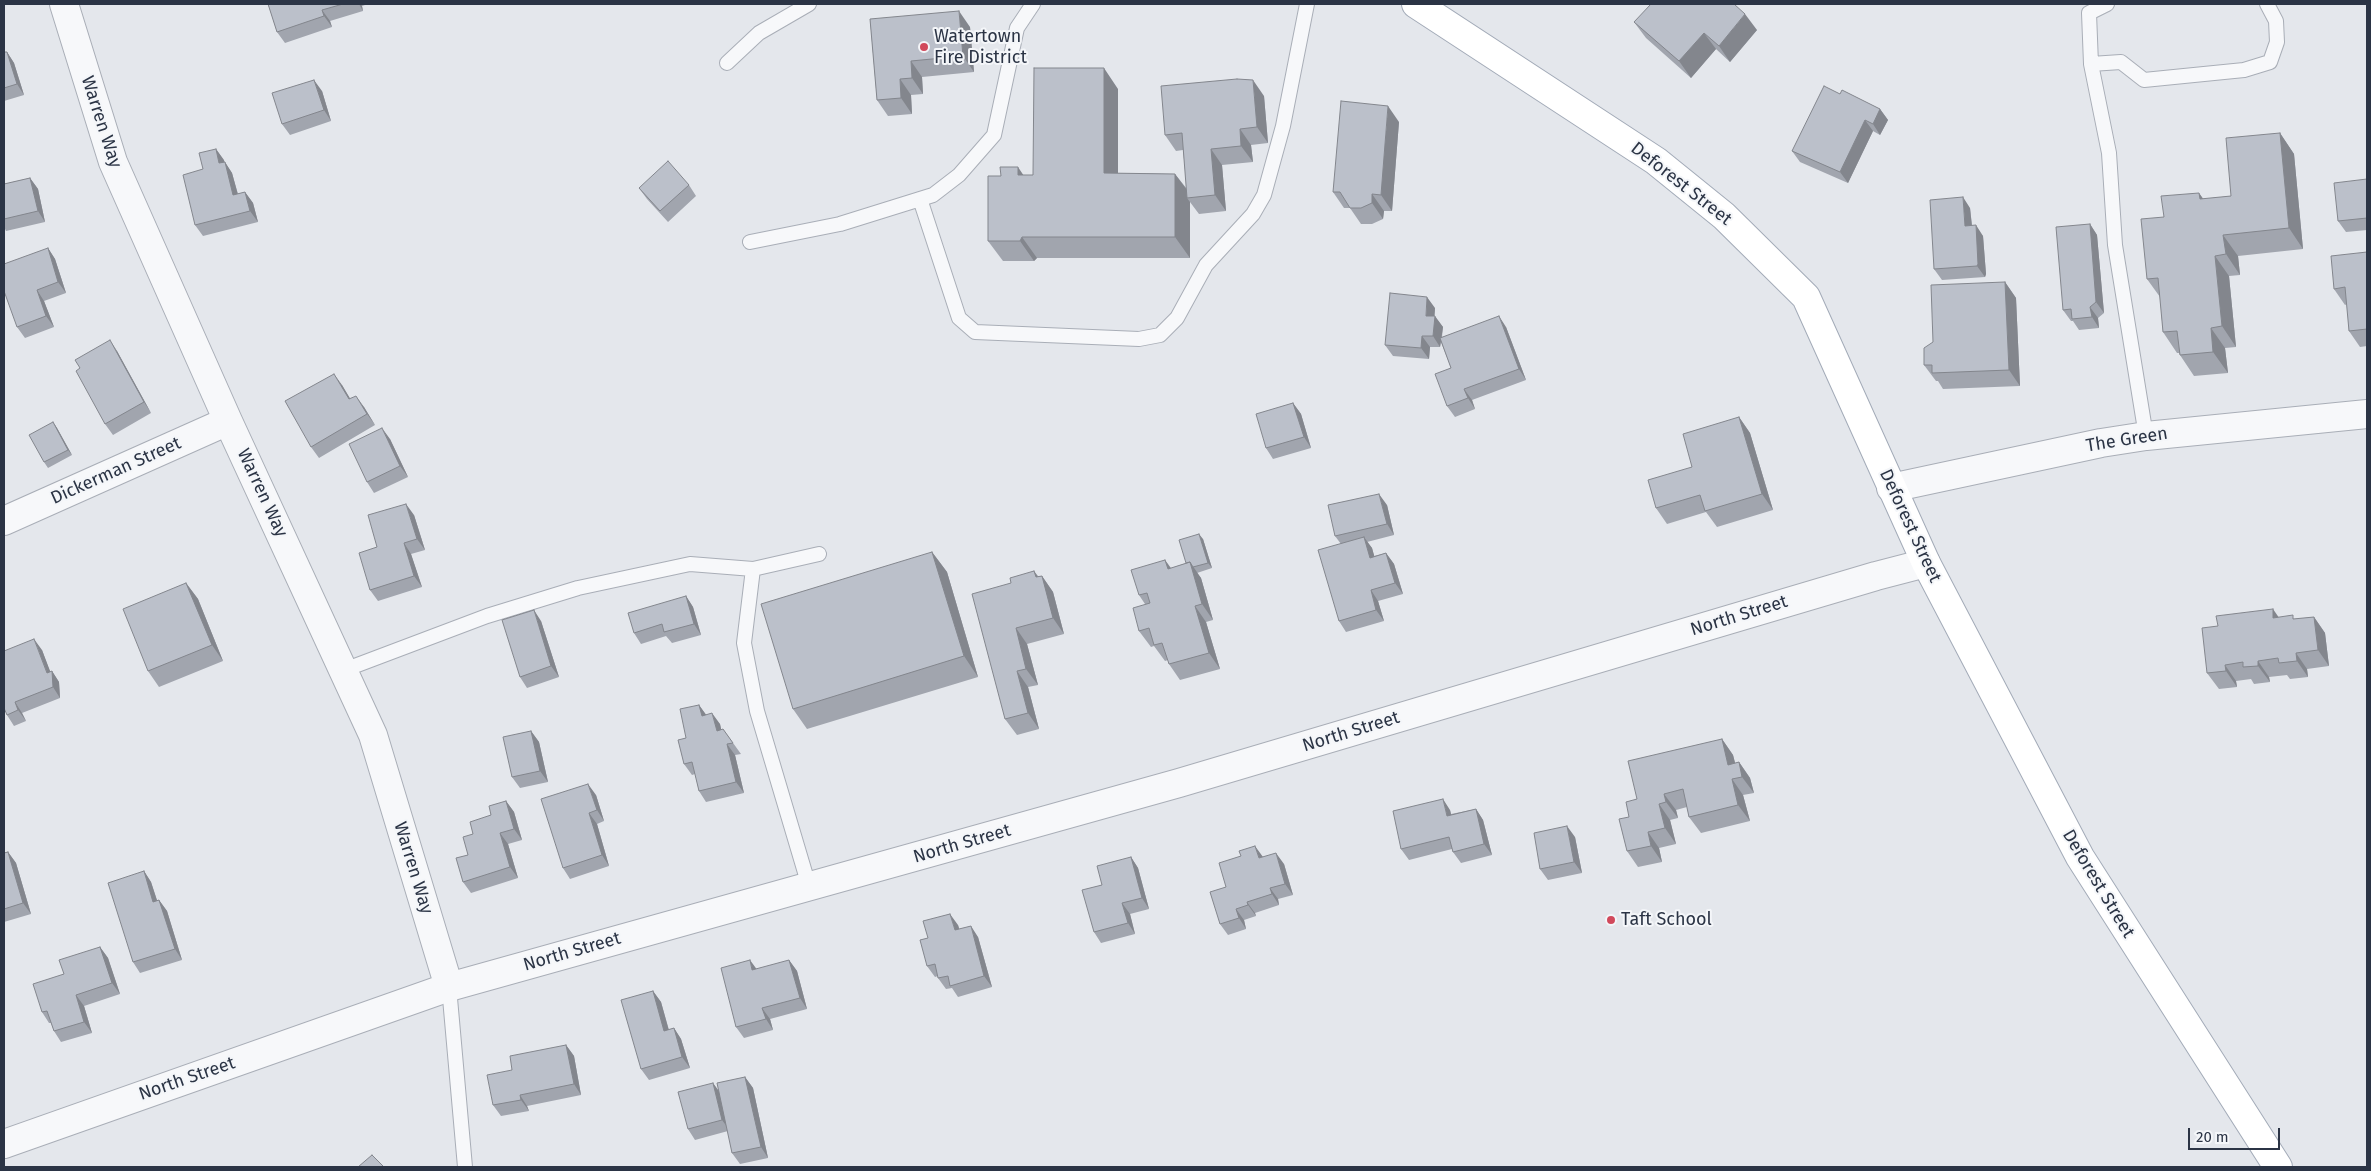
<!DOCTYPE html>
<html>
<head>
<meta charset="utf-8">
<style>
  body { margin:0 }
  #map { position:relative; width:2371px; height:1171px; overflow:hidden; background:#e4e7ec; font-family:"Fira Sans",sans-serif }
  canvas { display:block }
  .frame { position:absolute; inset:0; border:5px solid #2b3445; pointer-events:none }
  .scale { position:absolute; left:2188px; top:1128px; width:92px; height:22px; box-sizing:border-box; border:2px solid #2b3445; border-top:0; padding-left:6px; font-size:15px; line-height:18px; white-space:nowrap; color:#2b3445; -webkit-text-stroke:4px #f4f6f9; paint-order:stroke }
</style>
</head>
<body>
<div id="map">
<canvas width="2371" height="1171"></canvas>
<div class="frame"></div>
<div class="scale">20 m</div>
</div>
<script>
const ctx = document.querySelector('canvas').getContext('2d');
ctx.lineJoin = 'round';
const poly = rows => new Path2D(rows.map(r => 'M' + r).join(''));
function strokePath(path, color, width, dash) { ctx.strokeStyle = color; ctx.lineWidth = width; ctx.lineCap = dash ? 'butt' : 'round'; ctx.setLineDash(dash || []); ctx.stroke(path); }
function paint(path, color) { ctx.fillStyle = color; ctx.fill(path, 'evenodd'); }
function drawText(font, color, halo, rows, align = 'center') {
  ctx.font = font + ' "Fira Sans",sans-serif'; ctx.lineWidth = 4; ctx.setLineDash([]); ctx.textBaseline = 'middle'; ctx.strokeStyle = halo; ctx.fillStyle = color; for (const [text, x, y, turn = 0] of rows) {
    ctx.save(); ctx.translate(x, y); ctx.rotate((+turn || 0) * Math.PI / 180); ctx.textAlign = isNaN(turn) ? turn : align; if (halo) ctx.strokeText(text, 0, 0); ctx.fillText(text, 0, 0); ctx.restore();
  }
}
const service = poly([
  [2107,4,2089,13,2091,64,2109,153,2115,245,2146,436],
  [727,63,759,33,809,4],
  [2091,64,2121,62,2144,80,2244,70,2270,62,2277,42,2276,21,2267,4],
  [920,199,959,318,975,332,1139,339,1160,335,1177,318,1206,265,1253,214,1264,195,1283,126,1307,4],
  [750,242,840,224,933,195,959,175,994,135,1017,28,1033,4],
  [344,670,487,616,578,588,690,564,753,569],
  [809,886,757,711,744,643,753,569,819,554],
  [449,987,465,1167]
]);
const minor = poly([
  [64,4,113,162,228,421,373,735,449,987],
  [1891,488,2101,443,2146,436,2367,414],
  [4,521,228,421]
]);
const tertiary = poly([
  [4,1144,449,987,1179,783,1876,576,1926,563]
]);
const primary = poly([
  [1416,4,1656,161,1724,216,1806,297,1926,563,2080,857,2278,1167]
]);
const wall = poly([
  [268,4,368,4,362,6,363,11,330,21,332,27,285,43,277,32],
  [870,19,970,27,974,72,922,77,923,94,911,95,912,114,888,116,877,100],
  [1634,22,1757,30,1730,62,1716,49,1691,78,1646,38],
  [4,52,7,52,14,63,24,95,4,101],
  [1118,89,1118,173,1175,174,1187,189,1183,150,1176,151,1165,135,1264,96,1268,143,1251,145,1253,162,1222,165,1226,211,1199,214,1190,202,1190,258,1037,258,1034,261,1003,261,988,241,1001,176,1033,175],
  [322,91,331,121,290,135,282,124],
  [1840,94,1880,109,1888,120,1880,135,1873,131,1848,183,1800,162,1792,151],
  [1399,122,1392,211,1384,211,1383,219,1372,224,1361,224,1350,208,1344,208,1333,192],
  [2280,133,2294,154,2303,249,2238,256,2240,275,2229,276,2236,347,2225,348,2228,373,2194,376,2180,355,2179,353,2177,353,2163,332,2160,297,2147,279,2164,217,2199,193,2203,199,2231,196],
  [216,149,232,173,238,194,245,192,253,203,258,222,203,236,195,225,203,169],
  [30,178,38,189,45,222,6,231,4,227,4,184],
  [2367,179,2367,230,2346,232,2338,221],
  [689,185,696,196,668,222,647,199,639,188],
  [1970,208,1972,225,1983,236,1986,274,1985,277,1942,280,1934,269],
  [2090,224,2097,235,2104,313,2098,318,2099,328,2079,330,2073,321,2071,321,2063,310],
  [48,248,55,259,66,293,44,301,54,327,25,338,17,327],
  [2367,253,2367,346,2360,347,2349,331,2347,304,2345,305,2334,289],
  [2005,282,2016,298,2020,386,1943,389,1938,381,1936,381,1924,365,1933,342],
  [1435,308,1434,316,1443,327,1442,337,1506,327,1526,380,1472,400,1475,409,1455,417,1447,406,1451,368,1441,342,1440,347,1430,347,1429,359,1393,356,1385,345],
  [117,351,151,413,113,435,105,424,80,368],
  [342,385,350,399,364,407,375,425,319,458,311,447],
  [1293,403,1301,414,1311,448,1273,459,1266,448],
  [1739,417,1750,433,1773,510,1717,527,1706,512,1667,524,1656,508,1692,467],
  [53,422,57,428,72,455,48,468,44,462],
  [390,439,408,477,374,493,367,482],
  [1387,505,1394,535,1367,542,1372,548,1374,556,1386,553,1394,564,1403,594,1378,601,1384,621,1346,632,1339,621,1341,544,1335,536],
  [414,515,425,550,411,554,422,587,378,601,370,590,377,547],
  [1203,539,1212,568,1197,573,1201,578,1213,620,1206,622,1220,669,1180,680,1169,664,1168,660,1165,661,1154,646,1151,647,1139,631,1145,604,1139,595,1165,560,1171,568,1186,563],
  [932,552,947,572,978,677,807,729,793,709],
  [1034,571,1038,576,1042,576,1053,592,1064,634,1027,644,1038,685,1028,687,1039,729,1017,735,1005,719,1011,583],
  [186,583,198,599,223,661,159,687,148,671],
  [686,596,693,607,701,635,672,643,666,636,641,644,634,633],
  [2278,617,2295,619,2314,617,2325,633,2329,666,2307,669,2308,677,2290,679,2287,675,2269,677,2270,682,2254,684,2251,679,2236,681,2237,687,2219,689,2207,673],
  [541,621,559,677,527,688,520,677],
  [42,650,50,672,52,671,59,682,60,698,22,713,26,721,14,726,7,715],
  [699,705,706,715,720,724,721,729,723,729,741,754,735,755,744,793,706,802,699,791,695,774,692,775,684,764,686,738],
  [531,731,539,742,548,782,520,788,512,777],
  [1722,739,1733,755,1735,763,1739,762,1750,778,1754,793,1743,795,1750,821,1701,833,1689,817,1687,807,1676,810,1678,818,1670,820,1676,844,1659,848,1662,862,1638,867,1627,851,1629,817,1637,799],
  [596,795,604,821,597,824,609,866,570,879,563,868],
  [506,801,514,812,522,840,508,844,518,878,471,893,463,882,468,855,491,815],
  [1476,809,1483,820,1492,855,1461,863,1453,852,1452,849,1409,860,1401,849,1450,810,1451,814],
  [1575,837,1582,873,1548,880,1540,869],
  [8,852,16,863,31,914,4,922,4,853],
  [1131,857,1138,868,1149,909,1130,914,1135,934,1101,943,1094,932,1102,885],
  [1262,857,1284,864,1293,895,1278,899,1279,905,1255,913,1256,916,1244,920,1246,929,1228,935,1220,924,1226,887],
  [144,871,151,882,157,900,159,900,167,911,182,960,140,973,133,962],
  [958,925,959,929,978,937,992,987,958,997,952,988,946,989,938,978,938,976,935,977,927,966,928,938],
  [100,947,108,958,120,994,84,1006,92,1033,61,1042,54,1031,51,1023,49,1023,42,1012,64,974],
  [789,960,797,971,807,1009,770,1019,773,1030,744,1038,736,1027],
  [653,991,661,1002,669,1030,674,1028,681,1039,690,1068,649,1080,641,1069],
  [566,1045,574,1056,581,1095,527,1106,529,1111,501,1116,493,1105,512,1070],
  [745,1077,753,1088,768,1158,740,1164,732,1153,728,1131,695,1140,688,1129,713,1083,719,1092]
]);
const shadedWall = poly([
  [359,4,361,4,362,6,363,11],
  [322,10,330,21,332,27,324,16],
  [959,11,970,27,974,72,963,56],
  [1745,14,1757,30,1730,62,1719,46],
  [1704,33,1716,49,1691,78,1679,61],
  [7,52,14,63,24,95,17,84],
  [911,61,922,77,923,94,912,78],
  [1104,68,1118,89,1118,194,1104,173],
  [900,79,911,95,912,114,901,98],
  [314,80,322,91,331,121,324,110],
  [1253,80,1264,96,1268,143,1257,127],
  [1388,106,1399,122,1392,211,1381,195],
  [1880,109,1888,120,1880,135,1873,124],
  [1865,120,1873,131,1848,183,1840,172],
  [1240,129,1251,145,1253,162,1241,146],
  [2280,133,2294,154,2303,249,2289,228],
  [216,149,224,160,227,174,219,163],
  [1211,149,1222,165,1226,211,1215,195],
  [225,162,232,173,241,206,233,195],
  [1018,167,1032,188,1018,175],
  [1175,174,1190,194,1187,198,1190,202,1190,258,1175,237],
  [30,178,38,189,45,222,38,211],
  [245,192,253,203,258,222,250,211],
  [2199,193,2214,214,2200,199],
  [1372,194,1384,211,1383,219,1372,203],
  [1963,197,1970,208,1973,237,1965,226],
  [2090,224,2097,235,2104,313,2096,302],
  [1976,225,1983,236,1986,274,1985,277,1977,266],
  [2223,235,2238,256,2240,275,2226,254],
  [1022,237,1037,258,1034,261,1020,241],
  [48,248,55,259,66,293,58,282],
  [2215,256,2229,276,2236,347,2222,326],
  [2005,282,2016,298,2020,386,2009,370],
  [37,290,44,301,54,327,46,316],
  [1427,297,1435,308,1434,326,1426,316],
  [2090,307,2098,318,2099,328,2092,317],
  [1435,316,1443,327,1440,347,1433,336],
  [1499,316,1506,327,1526,380,1519,369],
  [2211,328,2225,348,2228,373,2213,352],
  [1422,336,1430,347,1429,359,1421,348],
  [110,340,117,351,151,413,144,402],
  [334,374,342,385,357,410,349,399],
  [1464,389,1472,400,1475,409,1468,398],
  [356,396,364,407,375,425,367,414],
  [1293,403,1301,414,1311,448,1304,437],
  [1739,417,1750,433,1773,510,1762,494],
  [53,422,57,428,72,455,68,450],
  [382,428,390,439,408,477,400,466],
  [1379,494,1387,505,1394,535,1387,524],
  [406,504,414,515,425,550,417,539],
  [1199,534,1203,539,1212,568,1208,563],
  [1364,537,1372,548,1378,569,1370,558],
  [404,543,411,554,422,587,414,576],
  [932,552,947,572,978,677,964,656],
  [1386,553,1394,564,1403,594,1395,583],
  [1165,560,1176,576,1168,569],
  [1190,562,1201,578,1213,620,1202,604],
  [1034,571,1044,586,1042,576,1053,592,1064,634,1053,618,1036,577],
  [186,583,198,599,223,661,212,645],
  [1371,590,1378,601,1384,621,1376,610],
  [686,596,693,607,701,635,694,624],
  [1195,606,1206,622,1220,669,1209,653],
  [2273,609,2284,625,2273,618],
  [534,610,541,621,559,677,551,666],
  [2314,617,2325,633,2329,666,2318,650],
  [1016,628,1027,644,1038,685,1026,669],
  [34,639,42,650,52,676,52,671,59,682,60,698,53,687],
  [2296,653,2307,669,2308,677,2297,661],
  [2258,661,2269,677,2270,682,2258,666],
  [2225,665,2236,681,2237,687,2226,671],
  [1017,671,1028,687,1039,729,1028,713],
  [15,702,22,713,26,721,18,710],
  [699,705,707,716,702,716],
  [712,713,720,724,724,742,717,731],
  [531,731,539,742,548,782,540,771],
  [1722,739,1733,755,1739,778,1728,765],
  [727,744,735,755,744,793,736,782],
  [1739,762,1750,778,1754,793,1742,777],
  [1732,779,1743,795,1750,821,1738,805],
  [588,784,596,795,604,821,597,810],
  [1664,794,1676,810,1678,818,1666,802],
  [1443,799,1450,810,1454,827,1447,816],
  [506,801,514,812,522,840,514,829],
  [1659,804,1670,820,1676,844,1665,828],
  [1476,809,1483,820,1492,855,1484,844],
  [589,813,597,824,609,866,602,855],
  [1567,826,1575,837,1582,873,1574,862],
  [1648,832,1659,848,1662,862,1651,846],
  [500,833,508,844,518,878,510,867],
  [1255,846,1263,857,1259,858],
  [8,852,16,863,31,914,23,903],
  [1276,853,1284,864,1293,895,1285,884],
  [1131,857,1138,868,1149,909,1142,898],
  [144,871,151,882,161,913,153,902],
  [1270,888,1278,899,1279,905,1272,894],
  [159,900,167,911,182,960,175,949],
  [1247,902,1255,913,1256,916,1248,905],
  [1122,903,1130,914,1135,934,1128,923],
  [1236,909,1244,920,1246,929,1239,918],
  [950,914,958,925,963,941,955,930],
  [971,926,978,937,992,987,984,976],
  [100,947,108,958,120,994,112,983],
  [750,960,758,971,752,970],
  [789,960,797,971,807,1009,800,998],
  [653,991,661,1002,672,1042,664,1031],
  [76,995,84,1006,92,1033,84,1022],
  [762,1008,770,1019,773,1030,766,1019],
  [674,1028,681,1039,690,1068,682,1057],
  [566,1045,574,1056,581,1095,574,1084],
  [745,1077,753,1088,768,1158,761,1147],
  [713,1083,721,1094,730,1131,722,1120],
  [520,1095,527,1106,529,1111,521,1100]
]);
const building = poly([
  [268,4,343,4,322,10,324,16,277,32,268,4],
  [1651,4,1734,4,1745,14,1719,46,1704,33,1679,61,1634,22,1651,4],
  [959,11,963,56,911,61,912,78,900,79,901,98,877,100,870,19,959,11],
  [4,52,7,52,17,84,4,88,4,52],
  [1034,68,1104,68,1104,173,1175,174,1175,237,1022,237,1020,241,988,241,988,176,1001,176,1000,167,1018,167,1018,175,1033,175,1034,68],
  [1237,79,1253,80,1257,127,1240,129,1241,146,1211,149,1215,195,1187,198,1182,133,1165,135,1161,86,1237,79],
  [314,80,324,110,282,124,272,93,314,80],
  [1824,86,1840,94,1842,90,1880,109,1873,124,1865,120,1840,172,1792,151,1824,86],
  [1341,101,1388,106,1381,195,1372,194,1372,203,1361,208,1350,208,1340,192,1333,192,1341,101],
  [2280,133,2289,228,2223,235,2226,254,2215,256,2222,326,2211,328,2213,352,2180,355,2177,331,2163,332,2158,278,2147,279,2141,219,2164,217,2161,196,2199,193,2200,199,2231,196,2226,138,2280,133],
  [216,149,219,163,225,162,233,195,245,192,250,211,195,225,183,175,203,169,199,153,216,149],
  [668,161,689,185,660,211,639,188,668,161],
  [30,178,38,211,4,219,4,184,30,178],
  [2367,179,2367,218,2338,221,2334,183,2367,179],
  [1963,197,1965,226,1976,225,1978,264,1977,266,1934,269,1930,200,1963,197],
  [2090,224,2096,302,2090,307,2092,317,2072,319,2071,309,2063,310,2056,227,2090,224],
  [48,248,58,282,37,290,46,316,17,327,4,291,4,264,48,248],
  [2367,252,2367,329,2349,331,2345,287,2334,289,2331,256,2367,252],
  [2005,282,2009,370,1932,373,1932,365,1924,365,1924,348,1933,342,1931,285,2005,282],
  [1390,293,1427,297,1426,316,1435,316,1433,336,1422,336,1421,348,1385,345,1390,293],
  [1499,316,1519,369,1464,389,1468,398,1447,406,1435,374,1451,368,1440,338,1499,316],
  [110,340,144,402,105,424,76,371,80,368,75,360,110,340],
  [334,374,349,399,356,396,367,414,311,447,285,401,334,374],
  [1293,403,1304,437,1266,448,1256,414,1293,403],
  [1739,417,1762,494,1705,511,1700,495,1656,508,1648,480,1692,467,1683,434,1739,417],
  [53,422,68,450,44,462,29,435,53,422],
  [382,428,400,466,367,482,349,444,382,428],
  [1379,494,1387,524,1335,536,1328,505,1379,494],
  [406,504,417,539,404,543,414,576,370,590,359,553,377,547,368,515,406,504],
  [1199,534,1208,563,1193,567,1190,562,1186,563,1179,540,1199,534],
  [1364,537,1370,558,1386,553,1395,583,1371,590,1376,610,1339,621,1318,550,1364,537],
  [932,552,964,656,793,709,761,604,932,552],
  [1165,560,1168,569,1190,562,1202,604,1195,606,1209,653,1169,664,1162,643,1154,645,1149,628,1139,631,1133,608,1150,603,1147,593,1139,595,1131,570,1165,560],
  [1034,571,1036,577,1042,576,1053,618,1016,628,1026,669,1017,671,1028,713,1005,719,972,594,1011,583,1010,578,1034,571],
  [186,583,212,645,148,671,123,609,186,583],
  [686,596,694,624,664,632,662,624,634,633,628,613,686,596],
  [2273,609,2273,618,2293,615,2293,619,2314,617,2318,650,2296,653,2297,661,2279,663,2278,658,2258,661,2258,666,2243,667,2243,662,2225,665,2226,671,2207,673,2202,628,2218,626,2216,616,2273,609],
  [534,610,551,666,520,677,502,620,534,610],
  [34,639,47,673,52,671,53,687,15,702,18,710,7,715,4,708,4,651,34,639],
  [699,705,702,716,712,713,717,731,723,729,733,743,727,744,736,782,699,791,692,762,684,764,678,740,686,738,680,709,699,705],
  [531,731,540,771,512,777,503,737,531,731],
  [1722,739,1728,765,1739,762,1742,777,1732,779,1738,805,1689,817,1683,789,1664,794,1666,802,1659,804,1665,828,1648,832,1651,846,1627,851,1619,819,1629,817,1626,802,1637,799,1628,761,1722,739],
  [588,784,597,810,589,813,602,855,563,868,541,799,588,784],
  [1443,799,1447,816,1476,809,1484,844,1453,852,1449,837,1401,849,1393,811,1443,799],
  [506,801,514,829,500,833,510,867,463,882,456,858,468,855,463,837,473,834,470,822,491,815,489,806,506,801],
  [1567,826,1574,862,1540,869,1534,833,1567,826],
  [1255,846,1259,858,1276,853,1285,884,1270,888,1272,894,1247,902,1248,905,1236,909,1239,918,1220,924,1210,892,1226,887,1219,863,1241,856,1239,851,1255,846],
  [8,852,23,903,4,909,4,853,8,852],
  [1131,857,1142,898,1122,903,1128,923,1094,932,1082,890,1102,885,1097,866,1131,857],
  [144,871,153,902,159,900,175,949,133,962,108,883,144,871],
  [950,914,955,930,971,926,984,976,950,986,948,976,938,978,935,964,927,966,920,940,928,938,923,921,950,914],
  [100,947,112,983,76,995,84,1022,54,1031,47,1011,42,1012,33,984,64,974,59,960,100,947],
  [750,960,752,970,789,960,800,998,762,1008,766,1019,736,1027,721,968,750,960],
  [653,991,664,1031,674,1028,682,1057,641,1069,621,1000,653,991],
  [566,1045,574,1084,520,1095,521,1100,493,1105,487,1075,512,1070,510,1056,566,1045],
  [745,1077,761,1147,732,1153,717,1083,745,1077],
  [713,1083,722,1120,688,1129,678,1092,713,1083],
  [372,1155,384,1167,358,1167,372,1155]
]);
const markers = [
  [924,47,5,"#d1495b"],
  [1611,920,5,"#d1495b"]
];
const poiNames = [
  ["Watertown",934,37],
  ["Fire District",934,58],
  ["Taft School",1621,920]
];
const streetNames = [
  ["Warren Way",101,122,72],
  ["Deforest Street",1681,184,38],
  ["The Green",2127,440,-9],
  ["Dickerman Street",116,471,-24],
  ["Warren Way",262,493,65],
  ["Deforest Street",1910,526,65],
  ["North Street",1739,616,-17],
  ["North Street",1351,732,-17],
  ["North Street",962,844,-16],
  ["Warren Way",413,868,73],
  ["Deforest Street",2098,884,59],
  ["North Street",572,952,-16],
  ["North Street",187,1079,-19]
];
strokePath(service, '#a9aeb7', 16);
strokePath(minor, '#a9aeb7', 30);
strokePath(tertiary, '#a9aeb7', 30);
strokePath(primary, '#a3abb8', 30);
strokePath(service, '#f7f8fa', 14);
strokePath(minor, '#f7f8fa', 28);
strokePath(tertiary, '#f7f8fa', 28);
strokePath(primary, '#fff', 28);
paint(wall, '#a1a5ae');
paint(shadedWall, '#83868d');
paint(building, '#bbc0ca');
strokePath(building, '#83868d', 1);
for (const [x, y, r, color] of markers) { const dot = new Path2D(); dot.arc(x, y, r, 0, 2 * Math.PI); ctx.fillStyle = color; ctx.fill(dot); strokePath(dot, '#f4f6f9', 2); }
drawText('18px', '#2b3445', '#f4f6f9', poiNames, 'left');
drawText('18px', '#2b3445', '#f4f6f9', streetNames);
</script>
</body>
</html>
